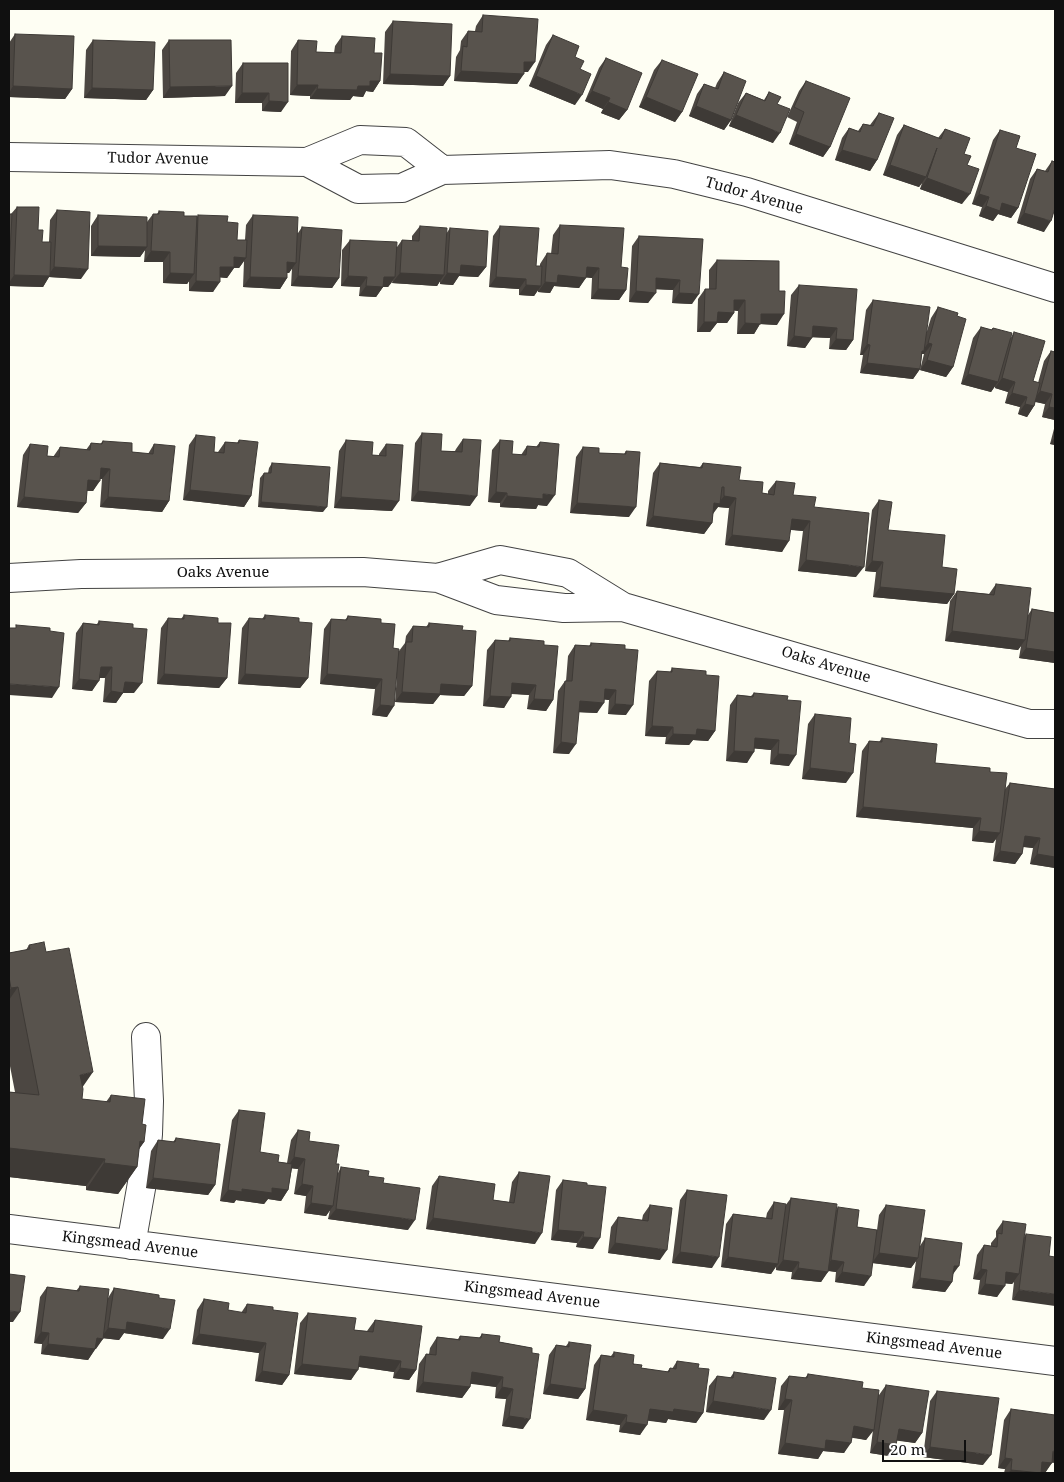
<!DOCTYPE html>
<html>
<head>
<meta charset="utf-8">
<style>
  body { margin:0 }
  #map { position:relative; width:1064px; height:1482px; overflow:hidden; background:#fefef3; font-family:"Noto Serif",serif }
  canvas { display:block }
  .frame { position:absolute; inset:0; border:10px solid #101010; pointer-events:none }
  .scale { position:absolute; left:882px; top:1440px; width:84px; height:22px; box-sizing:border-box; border:2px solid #101010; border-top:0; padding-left:6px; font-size:15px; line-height:18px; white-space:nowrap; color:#101010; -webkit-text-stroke:4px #fff; paint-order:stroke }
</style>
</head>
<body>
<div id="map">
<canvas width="1064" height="1482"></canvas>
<div class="frame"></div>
<div class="scale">20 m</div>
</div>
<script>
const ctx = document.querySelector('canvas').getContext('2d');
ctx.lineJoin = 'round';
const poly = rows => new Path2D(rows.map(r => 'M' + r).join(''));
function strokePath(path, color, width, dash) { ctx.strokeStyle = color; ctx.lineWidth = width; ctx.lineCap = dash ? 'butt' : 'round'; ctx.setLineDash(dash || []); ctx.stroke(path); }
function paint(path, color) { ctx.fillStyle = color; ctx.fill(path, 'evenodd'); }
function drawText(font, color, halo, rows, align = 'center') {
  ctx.font = font + ' "Noto Serif",serif'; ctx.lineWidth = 5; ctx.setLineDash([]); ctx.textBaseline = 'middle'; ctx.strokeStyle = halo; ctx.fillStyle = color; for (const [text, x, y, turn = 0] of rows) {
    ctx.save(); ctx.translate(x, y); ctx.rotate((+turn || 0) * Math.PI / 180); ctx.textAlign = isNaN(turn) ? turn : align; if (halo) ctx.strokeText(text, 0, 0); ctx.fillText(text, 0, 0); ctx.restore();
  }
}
const minor = poly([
  [9,157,307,162,360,140,406,142,442,170],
  [307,162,358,189,402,188,442,170,610,165,674,174,747,192,1055,288],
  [9,578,81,574,363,572,438,578,496,600,564,608,623,607],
  [438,578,500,560,568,573,623,607,936,698,1029,724,1055,724],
  [9,1229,1055,1361],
  [131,1245,145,1166,148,1134,149,1101,146,1037]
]);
const wall = poly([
  [483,15,528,72,524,72,517,84,454,81,456,57,460,50,461,41,468,31,475,31,476,26],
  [393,21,450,76,443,86,383,84,385,32],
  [15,34,72,89,65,99,9,97,9,43],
  [553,35,575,57,580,69,575,105,529,86,546,45],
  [342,36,374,53,380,81,373,92,366,91,363,97,353,96,350,100,310,99,310,96,290,95,291,51,298,40,316,52,334,53,335,46],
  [93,40,153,90,146,100,84,98,86,50],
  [169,40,225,96,163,98,162,50],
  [606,58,627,110,619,120,601,113,603,109,585,101,599,68],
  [662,60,682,112,675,122,639,107,654,70],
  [243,63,288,63,281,112,262,111,262,103,235,103,236,73],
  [724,72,731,120,724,130,689,116,697,94,704,84,715,88,717,83],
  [806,81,830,147,823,157,789,144,797,122,787,117,799,91],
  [769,92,777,104,773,143,729,126,738,103,746,93,764,100],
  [879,113,877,160,870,171,835,160,842,138,849,128,858,131,863,124,870,125],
  [904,125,938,138,945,129,967,165,962,204,920,189,922,183,919,187,883,175,897,135],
  [1000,130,1016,148,1018,208,1011,218,998,214,993,221,979,216,982,207,972,204,993,140],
  [1052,161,1044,232,1017,223,1030,179,1037,169,1045,171],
  [17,207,38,230,42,242,49,242,50,220,57,210,81,279,49,277,43,287,9,286,9,214,11,214],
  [159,211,184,216,197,217,198,215,227,222,237,240,245,240,246,225,253,215,298,233,302,227,339,278,332,288,291,286,292,268,289,273,287,273,287,278,280,289,243,287,244,261,239,268,234,268,227,278,220,277,213,292,189,291,189,281,187,284,163,283,163,262,144,262,145,250,140,257,91,256,91,226,98,215,147,222,153,214,157,214],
  [560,225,621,267,626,290,619,300,591,299,592,278,586,277,579,288,554,286,550,293,538,292,538,290,534,296,519,295,519,289,489,287,493,236,500,226,536,266,540,266,540,264,547,253,551,254,553,235],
  [420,226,446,234,450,228,486,267,478,277,459,276,453,285,440,284,440,281,437,286,392,283,393,281,388,287,383,287,376,297,359,296,360,287,341,286,342,250,350,240,397,247,402,240,412,241,412,236],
  [639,236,703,239,692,304,672,303,673,290,656,289,648,303,629,302,632,246],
  [717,260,777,325,760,324,754,334,737,334,738,311,734,310,734,313,727,323,717,323,710,332,697,332,698,299,705,289,709,289,709,270],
  [799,285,853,340,846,350,829,349,830,338,812,337,805,348,787,346,791,295],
  [873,300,926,334,931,318,938,307,957,316,953,367,946,377,920,370,924,354,922,354,920,369,913,379,860,373,863,355,860,355,866,310],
  [981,327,991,330,993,328,1010,339,1014,332,1033,381,1038,383,1044,361,1051,351,1055,420,1042,417,1045,404,1035,402,1034,406,1027,417,1018,414,1020,407,1005,403,1008,392,995,388,995,386,991,392,961,384,973,338],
  [1055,425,1055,445,1050,444],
  [422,433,441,451,455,451,456,449,463,439,470,506,411,501,415,443],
  [196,435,214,452,218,452,225,442,237,443,239,440,251,496,244,507,183,500,189,445],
  [346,440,372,455,379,456,379,454,386,444,392,511,334,508,339,451],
  [500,440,512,454,521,455,527,446,536,447,540,442,547,506,538,505,536,509,500,507,500,503,488,502,492,450],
  [103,441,132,452,148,454,154,444,169,501,162,512,100,507,102,479,100,479,93,491,87,491,86,503,78,513,17,507,23,455,30,444,47,456,53,457,60,447,86,450,91,443,100,444],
  [583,447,599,453,624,454,626,451,629,517,570,513,576,457],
  [272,463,323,512,258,507,260,478,264,473,268,473,269,468],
  [660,463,700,467,703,463,739,480,762,493,768,494,768,491,776,481,793,495,814,507,856,577,798,571,803,531,791,530,782,552,725,545,729,508,718,507,713,514,712,523,704,534,646,526,653,473],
  [879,500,888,530,942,567,954,594,947,604,873,597,876,572,865,571,872,510],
  [996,584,1028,615,1032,609,1055,613,1055,663,1019,658,1021,646,1018,650,945,641,950,601,957,591,989,594],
  [184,615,218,623,227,678,219,688,157,684,161,628,168,618,181,619],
  [265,615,308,678,300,688,238,684,242,628,249,618,262,619],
  [348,616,381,623,393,648,399,651,405,643,406,636,413,626,426,627,429,623,462,630,472,686,464,696,440,695,433,704,395,702,397,675,387,717,372,715,375,689,320,684,324,629,331,619,345,620],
  [99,621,133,628,134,693,123,693,116,703,103,702,105,678,100,678,92,691,72,689,76,633,83,623,97,624],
  [510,638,544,645,553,700,546,711,527,709,529,695,511,694,504,708,483,706,487,650,495,640,508,641],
  [591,643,625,649,626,715,608,714,609,700,604,699,597,713,579,712,569,754,553,753,558,691,565,681,566,681,568,656,575,645,589,646],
  [672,668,706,675,715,731,708,741,693,740,689,745,665,744,666,737,645,736,649,681,657,671,670,672],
  [754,693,787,700,789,766,770,764,771,750,754,748,747,763,726,761,730,705,737,695,751,696],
  [815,714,849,743,846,783,802,779,808,724],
  [882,738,935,763,990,772,1005,789,1010,783,1055,789,1055,868,1030,864,1033,848,1023,847,1022,854,1015,864,993,861,996,839,993,843,972,841,973,828,856,817,862,751,869,741,879,742],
  [29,945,46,952,82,1088,82,1099,106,1102,111,1095,142,1124,144,1142,139,1149,137,1167,118,1194,86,1190,86,1186,9,1177,9,1092,15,1092,9,1061,9,953,26,950],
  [239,1110,260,1152,278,1162,287,1163,291,1140,298,1130,309,1141,336,1164,338,1173,341,1167,368,1176,383,1183,408,1230,328,1219,330,1210,326,1216,304,1213,306,1196,294,1194,298,1169,292,1168,288,1190,281,1201,268,1199,264,1204,236,1200,234,1203,220,1201,232,1120],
  [176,1138,215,1185,208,1195,146,1188,151,1151,158,1140,173,1142],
  [519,1172,535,1244,426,1229,432,1186,439,1176,493,1200,509,1202,512,1182],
  [563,1180,587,1185,593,1249,576,1247,577,1243,551,1240,556,1190],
  [687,1190,712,1268,672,1263,680,1200],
  [791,1198,836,1210,838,1207,857,1227,877,1230,879,1215,886,1205,920,1246,925,1238,953,1274,952,1282,945,1292,912,1288,916,1261,911,1268,873,1263,864,1286,835,1282,836,1272,828,1271,821,1282,791,1279,792,1272,776,1270,776,1266,771,1274,721,1267,726,1224,733,1214,766,1218,767,1213,774,1202,785,1206],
  [650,1205,660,1260,608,1253,611,1227,618,1217,642,1220,643,1215],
  [1003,1221,1024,1237,1026,1234,1049,1256,1012,1300,1014,1282,1012,1284,1005,1283,997,1297,978,1294,980,1280,973,1279,977,1255,984,1245,991,1246,991,1243,996,1237,996,1231],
  [80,1286,108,1298,114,1288,159,1298,163,1339,124,1333,119,1340,103,1338,88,1360,41,1354,42,1344,34,1343,40,1297,47,1287,76,1291],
  [204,1299,228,1310,241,1313,247,1304,273,1310,289,1375,282,1385,255,1381,259,1353,192,1344,197,1310],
  [308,1313,354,1330,367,1331,375,1320,416,1370,409,1380,393,1378,394,1372,359,1367,351,1380,294,1374,300,1323],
  [482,1334,499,1342,532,1348,523,1429,502,1426,506,1399,495,1398,496,1387,470,1383,470,1387,462,1398,416,1392,419,1364,426,1354,429,1354,430,1348,437,1337,458,1339,460,1336,479,1338],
  [569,1342,585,1389,578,1399,543,1394,549,1355,556,1345,566,1346],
  [614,1352,641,1368,667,1372,670,1368,672,1369,677,1361,698,1368,703,1413,696,1423,668,1419,666,1423,648,1420,640,1435,619,1432,620,1425,586,1420,594,1365,601,1355,611,1356],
  [734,1372,764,1420,706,1412,709,1386,717,1376,730,1378],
  [808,1374,862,1388,879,1395,886,1385,922,1433,915,1443,897,1440,889,1456,870,1453,873,1430,866,1440,852,1437,844,1453,823,1451,818,1459,778,1454,784,1410,778,1410,781,1386,789,1376,805,1378],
  [937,1391,983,1465,923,1457,930,1401],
  [1011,1409,1052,1462,1045,1473,1004,1473,1005,1469,998,1468,1004,1420]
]);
const shadedWall = poly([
  [524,62,535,62,528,72,517,72],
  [461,71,524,74,517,84,454,81],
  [390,74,450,76,443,86,383,84],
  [536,76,582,95,575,105,529,86],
  [370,81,380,81,373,92,366,91,363,97,353,96,350,100,310,99,317,89,358,86],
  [297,85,318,85,310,96,290,95],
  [13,86,72,89,65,99,9,97,9,93],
  [232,86,225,96,163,98,170,87],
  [92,88,153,90,146,100,84,98],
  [592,91,610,98,603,109,585,101],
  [242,93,269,93,262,103,235,103],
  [646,97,682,112,675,122,639,107],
  [269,101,288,102,281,112,262,111],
  [608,102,627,110,619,120,601,113],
  [696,106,731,120,724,130,689,116],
  [736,115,780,133,773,143,729,126],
  [796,134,830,147,823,157,789,144],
  [842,150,877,160,870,171,835,160],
  [890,165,926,177,919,187,883,175],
  [927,178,970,194,962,204,920,189],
  [979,194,989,197,982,207,972,204],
  [1002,203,1018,208,1011,218,998,214,993,221,979,216,986,206],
  [1024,213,1051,221,1044,232,1017,223],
  [98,246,147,247,140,257,91,256],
  [151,251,170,252,163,262,144,262],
  [234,257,246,258,239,268,234,268,227,278,213,277,220,267],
  [287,262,296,263,289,273,280,273],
  [461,265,486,267,478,277,459,276,453,285,440,284,447,273],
  [54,267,88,269,81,279,49,277,43,287,9,286,9,283,14,275,48,276],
  [587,267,599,268,592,278,580,277],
  [170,273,194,274,187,284,163,283],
  [400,273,444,275,437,286,392,283],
  [558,275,586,278,579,288,554,286,550,293,538,292,545,282],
  [298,276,339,278,332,288,291,286],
  [348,276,367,277,360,287,341,286],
  [250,277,287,278,280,289,243,287],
  [384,277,395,277,388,287,383,287,376,297,359,296,366,286],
  [496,277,526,279,519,289,489,287],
  [656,278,680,280,673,290,649,289],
  [196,281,220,282,213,292,189,291],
  [526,285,541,286,534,296,519,295],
  [598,289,626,290,619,300,591,299],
  [636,291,656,293,648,303,629,302],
  [679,293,699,294,692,304,672,303],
  [734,300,745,300,738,311,727,310],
  [718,312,734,313,727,323,717,323,710,332,697,332,704,322],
  [761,314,784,314,777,325,760,324,754,334,737,334,745,323],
  [813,326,837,328,830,338,806,337],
  [794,336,812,338,805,348,787,346],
  [836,339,853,340,846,350,829,349],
  [928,343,932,344,924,354,922,354,917,362,915,362],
  [867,344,870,345,863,355,860,355],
  [927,360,953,367,946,377,920,370],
  [867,363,920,369,913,379,860,373],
  [968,374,998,382,991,392,961,384],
  [1002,378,1015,382,1008,392,995,388],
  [1040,391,1052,394,1045,404,1033,401],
  [1012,393,1027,397,1020,407,1005,403],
  [1025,404,1034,406,1027,417,1018,414],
  [1049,407,1055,408,1055,420,1042,417],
  [1055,437,1055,445,1050,444],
  [101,468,110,469,102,479,94,479],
  [88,480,100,481,93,491,81,490],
  [190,490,251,496,244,507,183,500],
  [418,491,477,496,470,506,411,501],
  [496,492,507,493,500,503,488,502],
  [543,494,555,495,547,506,538,505,536,509,500,507,507,496],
  [724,496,736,498,729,508,718,507,712,514,714,503,718,504],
  [24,497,86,503,78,513,17,507],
  [108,497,169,501,162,512,100,507],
  [341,497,399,501,392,511,334,508],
  [261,502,327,507,323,512,258,507],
  [577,503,636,507,629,517,570,513],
  [653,516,712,523,704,534,646,526],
  [792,519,810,521,803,531,785,529],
  [732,535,789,541,782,552,725,545],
  [806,560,864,567,856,577,798,571],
  [872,561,883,562,876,572,865,571],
  [880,587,954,594,947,604,873,597],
  [952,631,1025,640,1018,650,945,641],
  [1026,648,1055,652,1055,663,1019,658],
  [101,667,112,667,105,678,93,678],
  [164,674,227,678,219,688,157,684],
  [245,674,308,678,300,688,238,684],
  [327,674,382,679,375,689,320,684],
  [79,679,99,681,92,691,72,689],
  [125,682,142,683,134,693,123,693,116,703,103,702,111,691],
  [512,683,536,685,529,695,505,693],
  [9,684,59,687,52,698,9,695],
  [441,684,472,686,464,696,440,695,433,704,395,702,402,692],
  [605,689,616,690,609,700,598,699],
  [490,696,511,697,504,708,483,706],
  [534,699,553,700,546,711,527,709],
  [580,701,604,703,597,713,573,712],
  [615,704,633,705,626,715,608,714],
  [380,705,394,706,387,717,372,715],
  [652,726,673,727,666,737,645,736],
  [697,729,715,731,708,741,693,740,689,745,665,744,673,734],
  [755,738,779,740,771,750,748,748],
  [561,742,576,744,569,754,553,753],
  [734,751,754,752,747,763,726,761],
  [778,754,796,755,789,766,770,764],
  [810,768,853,773,846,783,802,779],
  [863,807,981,818,973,828,856,817],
  [979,831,1000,833,993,843,972,841],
  [1025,836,1040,838,1033,848,1017,846],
  [1000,851,1022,854,1015,864,993,861],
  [1037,854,1055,857,1055,868,1030,864],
  [18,987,9,1000,9,991,11,988],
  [93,1072,75,1098,80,1075],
  [140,1141,144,1142,127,1166,137,1167,118,1194,86,1190,104,1163],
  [9,1148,105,1159,86,1186,9,1177],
  [294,1157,305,1159,298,1169,287,1168],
  [153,1178,215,1185,208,1195,146,1188],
  [302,1184,313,1186,306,1196,294,1194],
  [272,1188,288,1190,281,1201,268,1199,264,1204,236,1200,234,1203,220,1201,228,1190],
  [311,1203,333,1206,326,1216,304,1213],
  [336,1209,415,1220,408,1230,328,1219],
  [433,1218,542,1233,535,1244,426,1229],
  [558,1230,584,1232,577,1243,551,1240],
  [583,1237,600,1238,593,1249,576,1247],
  [615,1243,667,1250,660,1260,608,1253],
  [680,1252,719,1257,712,1268,672,1263],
  [879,1253,918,1258,911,1268,872,1263],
  [728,1257,778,1264,771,1274,721,1267],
  [783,1260,799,1262,792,1272,776,1270],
  [831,1260,844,1262,836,1272,824,1270],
  [954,1266,959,1266,951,1277],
  [798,1268,828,1272,821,1282,791,1279],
  [981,1269,987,1270,980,1280,973,1279],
  [842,1272,871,1276,864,1286,835,1282],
  [1006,1272,1019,1274,1012,1284,999,1283],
  [920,1278,952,1282,945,1292,912,1288],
  [985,1284,1005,1286,997,1297,978,1294],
  [1019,1290,1055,1294,1055,1306,1012,1300],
  [9,1311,20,1312,13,1322,9,1322],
  [127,1322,170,1329,163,1339,124,1333,119,1340,101,1338,108,1328],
  [41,1332,49,1333,42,1344,34,1343],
  [199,1334,266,1343,259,1353,192,1344],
  [97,1338,103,1339,96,1349,89,1349],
  [48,1344,95,1349,88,1360,41,1354],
  [360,1356,401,1361,394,1372,353,1366],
  [302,1364,358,1370,351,1380,294,1374],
  [400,1368,416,1370,409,1380,393,1378],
  [262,1371,289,1375,282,1385,255,1381],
  [472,1372,503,1377,496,1387,464,1383],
  [423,1382,470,1387,462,1398,416,1392],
  [550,1384,585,1389,578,1399,543,1394],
  [502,1387,513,1389,506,1399,495,1398],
  [785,1399,792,1400,784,1410,778,1410],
  [713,1401,771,1410,764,1420,706,1412],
  [650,1409,674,1409,703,1413,696,1423,668,1419,666,1423,642,1420],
  [593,1410,627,1415,620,1425,586,1420],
  [509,1416,530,1419,523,1429,502,1426],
  [626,1422,647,1425,640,1435,619,1432],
  [854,1426,874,1430,866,1440,847,1437],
  [899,1429,922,1433,915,1443,892,1440],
  [826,1440,851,1443,844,1453,823,1451,818,1459,778,1454,785,1443],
  [877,1442,896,1445,889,1456,870,1453],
  [930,1447,991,1455,983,1465,923,1457],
  [1053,1451,1055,1452,1055,1463,1046,1462],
  [1005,1458,1012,1459,1005,1469,998,1468],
  [1042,1462,1052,1463,1045,1473,1035,1472],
  [1011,1470,1038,1473,1008,1473]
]);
const building = poly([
  [483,15,538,19,535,62,524,62,524,74,461,71,463,46,467,47,468,31,482,32,483,15],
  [393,21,452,24,450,76,390,74,393,21],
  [15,34,74,36,72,89,13,86,15,34],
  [553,35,579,46,575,57,584,61,580,69,591,74,582,95,536,76,553,35],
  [342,36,375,38,374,53,382,53,380,81,370,81,370,86,358,86,357,90,317,89,318,85,297,85,298,40,317,41,316,52,341,53,342,36],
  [93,40,155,42,153,90,92,88,93,40],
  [169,40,231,40,232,86,170,87,169,40],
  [606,58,642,73,627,110,608,102,610,98,592,91,606,58],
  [662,60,698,74,682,112,646,97,662,60],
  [243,63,288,63,288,102,269,101,269,93,242,93,243,63],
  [724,72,746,81,731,120,696,106,704,84,718,89,724,72],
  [806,81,850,98,830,147,796,134,804,112,794,107,806,81],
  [769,92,781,97,777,104,790,109,780,133,736,115,746,93,765,101,769,92],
  [879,113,894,118,877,160,842,150,849,128,860,132,863,124,873,126,879,113],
  [904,125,941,139,945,129,970,138,964,154,971,156,967,165,979,169,970,194,927,178,937,148,926,177,890,165,904,125],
  [1000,130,1020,136,1016,148,1036,154,1018,208,1002,203,1000,211,986,206,989,197,979,194,1000,130],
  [1052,161,1055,162,1055,208,1051,221,1024,213,1037,169,1048,172,1052,161],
  [17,207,39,207,38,230,43,230,42,242,51,242,50,276,14,275,17,207],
  [57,210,90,212,88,269,54,267,57,210],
  [159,211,184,212,184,216,197,216,194,274,170,273,170,252,151,251,153,214,159,214,159,211],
  [9,214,12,214,9,271,9,214],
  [98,215,147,217,147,247,98,246,98,215],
  [198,215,228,216,227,222,238,223,237,240,247,240,246,258,234,257,234,267,220,267,220,282,196,281,198,215],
  [253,215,298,217,296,263,287,262,287,278,250,277,253,215],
  [560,225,624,228,621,267,628,268,626,290,598,289,599,268,587,267,586,278,558,275,557,283,545,282,547,253,558,254,560,225],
  [420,226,447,228,444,275,400,273,402,240,419,241,420,226],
  [500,226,539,228,536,266,542,266,541,286,526,285,526,279,496,277,500,226],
  [302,227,342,230,339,278,298,276,302,227],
  [450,228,488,231,486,267,461,265,460,274,447,273,450,228],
  [639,236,703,239,699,294,679,293,680,280,656,278,656,293,636,291,639,236],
  [350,240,397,242,395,277,384,277,383,287,366,286,367,277,348,276,350,240],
  [717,260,779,261,779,291,785,291,784,314,761,314,761,324,745,323,745,300,734,300,734,313,718,312,717,322,704,322,705,289,716,289,717,260],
  [799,285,857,289,853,340,836,339,837,328,813,326,812,338,794,336,799,285],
  [873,300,930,307,924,351,922,351,920,369,867,363,870,345,867,344,873,300],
  [938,307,958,313,957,316,966,319,953,367,927,360,932,344,928,343,938,307],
  [981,327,992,330,993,328,1012,333,998,382,968,374,981,327],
  [1014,332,1045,341,1033,381,1040,383,1034,406,1025,404,1027,397,1012,393,1015,382,1002,378,1014,332],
  [1051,351,1055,352,1055,408,1049,407,1052,394,1040,391,1051,351],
  [422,433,442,434,441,451,462,452,463,439,481,440,477,496,418,491,422,433],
  [196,435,215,437,214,452,224,453,225,442,239,443,239,440,258,442,251,496,190,490,196,435],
  [346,440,373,442,372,455,386,456,386,444,403,445,399,501,341,497,346,440],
  [500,440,513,441,512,454,526,455,527,446,539,447,540,442,559,444,555,495,543,494,543,499,507,496,507,493,496,492,500,440],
  [103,441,132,443,132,452,153,454,154,444,175,446,169,501,108,497,110,469,101,468,100,481,88,480,86,503,24,497,30,444,48,446,47,456,59,457,60,447,90,450,91,443,102,444,103,441],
  [583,447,599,448,599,453,626,454,626,451,640,452,636,507,577,503,583,447],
  [272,463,330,467,327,507,261,502,264,473,271,473,272,463],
  [660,463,702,468,703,463,741,467,739,480,763,482,762,493,774,495,776,481,795,483,793,495,816,497,814,507,869,513,864,567,806,560,810,521,792,519,789,541,732,535,736,498,724,496,724,487,722,487,720,504,714,503,712,523,653,516,660,463],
  [879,500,892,502,888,530,945,535,942,567,957,569,954,594,880,587,883,562,872,561,879,500],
  [996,584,1031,588,1025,640,952,631,957,591,994,595,996,584],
  [1032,609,1055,613,1055,652,1026,648,1032,609],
  [184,615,218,618,218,623,231,623,227,678,164,674,168,618,184,619,184,615],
  [265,615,299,618,299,622,312,623,308,678,245,674,249,618,265,619,265,615],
  [348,616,381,619,381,623,395,624,393,648,399,649,394,706,380,705,382,679,327,674,331,619,347,620,348,616],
  [99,621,133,624,133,628,147,629,142,683,125,682,123,693,111,691,112,667,101,667,99,681,79,679,83,623,99,625,99,621],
  [429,623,463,626,462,630,476,631,472,686,441,684,440,694,402,692,406,642,412,642,413,626,429,627,429,623],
  [16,625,50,628,50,631,64,633,59,687,9,684,9,628,16,628,16,625],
  [510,638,544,641,544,645,558,646,553,700,534,699,536,685,512,683,511,697,490,696,495,640,510,641,510,638],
  [591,643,625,645,625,649,638,650,633,705,615,704,616,690,605,689,604,703,580,701,576,744,561,742,565,681,572,681,575,645,591,646,591,643],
  [672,668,706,671,706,675,719,676,715,731,697,729,696,735,673,734,673,727,652,726,657,671,672,672,672,668],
  [754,693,788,696,787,700,801,701,796,755,778,754,779,740,755,738,754,752,734,751,737,695,753,697,754,693],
  [815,714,851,718,849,743,856,744,853,773,810,768,815,714],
  [882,738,937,744,935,763,990,768,990,772,1007,773,1000,833,979,831,981,818,863,807,869,741,882,742,882,738],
  [1010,783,1055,789,1055,857,1037,854,1040,838,1025,836,1022,854,1000,851,1010,783],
  [44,942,46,952,69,948,93,1072,80,1075,83,1089,82,1099,110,1102,111,1095,145,1099,142,1124,146,1125,144,1142,140,1141,137,1167,104,1163,105,1159,9,1148,9,1092,39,1095,18,987,11,988,9,977,9,953,30,949,29,945,44,942],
  [239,1110,265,1113,260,1152,279,1155,278,1162,292,1164,288,1190,272,1188,272,1193,242,1189,242,1192,228,1190,239,1110],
  [298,1130,310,1132,309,1141,339,1145,336,1164,339,1164,333,1206,311,1203,313,1186,302,1184,305,1159,294,1157,298,1130],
  [176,1138,220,1144,215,1185,153,1178,158,1140,175,1142,176,1138],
  [341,1167,369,1171,368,1176,384,1178,383,1183,420,1188,415,1220,336,1209,341,1167],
  [519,1172,550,1176,542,1233,433,1218,439,1176,495,1184,493,1200,514,1203,519,1172],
  [563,1180,587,1183,587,1185,606,1187,600,1238,583,1237,584,1232,558,1230,563,1180],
  [687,1190,727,1195,719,1257,680,1252,687,1190],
  [791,1198,837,1204,828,1272,798,1268,799,1262,783,1260,791,1198],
  [774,1202,786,1204,778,1264,728,1257,733,1214,772,1219,774,1202],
  [650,1205,672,1208,667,1250,615,1243,618,1217,648,1221,650,1205],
  [886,1205,925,1210,918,1258,879,1253,886,1205],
  [838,1207,859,1210,857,1227,877,1230,871,1276,842,1272,844,1262,831,1260,838,1207],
  [1003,1221,1026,1224,1019,1274,1006,1272,1005,1286,985,1284,987,1270,981,1269,984,1245,997,1247,998,1233,1002,1234,1003,1221],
  [1026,1234,1051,1237,1049,1256,1055,1257,1055,1294,1019,1290,1026,1234],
  [925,1238,962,1243,959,1266,954,1266,952,1282,920,1278,925,1238],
  [9,1274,25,1276,20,1312,9,1311,9,1274],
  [80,1286,109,1289,103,1339,97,1338,95,1349,48,1344,49,1333,41,1332,47,1287,79,1291,80,1286],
  [114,1288,159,1295,159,1298,175,1300,170,1329,127,1322,126,1330,108,1328,114,1288],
  [204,1299,229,1303,228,1310,246,1313,247,1304,273,1307,273,1310,298,1313,289,1375,262,1371,266,1343,199,1334,204,1299],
  [308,1313,356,1318,354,1330,363,1331,373,1332,375,1320,422,1326,416,1370,400,1368,401,1361,360,1356,358,1370,302,1364,308,1313],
  [482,1334,500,1336,499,1342,532,1348,532,1353,539,1354,530,1419,509,1416,513,1389,502,1387,503,1377,472,1372,470,1387,423,1382,426,1354,436,1355,437,1337,460,1340,460,1336,481,1338,482,1334],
  [569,1342,591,1345,585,1389,550,1384,556,1345,569,1347,569,1342],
  [614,1352,634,1355,633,1364,642,1365,641,1368,669,1372,670,1368,676,1369,677,1361,699,1364,698,1368,709,1369,703,1413,674,1409,673,1412,650,1409,647,1425,626,1422,627,1415,593,1410,601,1355,614,1357,614,1352],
  [734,1372,776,1378,771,1410,713,1401,717,1376,733,1378,734,1372],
  [808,1374,863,1382,862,1388,879,1390,874,1430,854,1426,851,1443,826,1440,825,1449,785,1443,792,1400,785,1399,789,1376,807,1378,808,1374],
  [886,1385,929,1391,922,1433,899,1429,896,1445,877,1442,886,1385],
  [937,1391,999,1398,991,1455,930,1447,937,1391],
  [1011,1409,1055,1415,1055,1452,1053,1451,1052,1463,1042,1462,1041,1473,1011,1470,1012,1459,1005,1458,1011,1409]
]);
const streetNames = [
  ["Tudor Avenue",158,159,1],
  ["Tudor Avenue",754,196,16],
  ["Oaks Avenue",223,573],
  ["Oaks Avenue",826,665,17],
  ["Kingsmead Avenue",130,1245,7],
  ["Kingsmead Avenue",532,1295,7],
  ["Kingsmead Avenue",934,1346,7]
];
strokePath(minor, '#434343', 30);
strokePath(minor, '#fff', 28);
paint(wall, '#4c4742');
paint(shadedWall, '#3e3a36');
paint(building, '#58534d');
strokePath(building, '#3e3a36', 1);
drawText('15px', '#101010', '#fff', streetNames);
</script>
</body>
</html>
